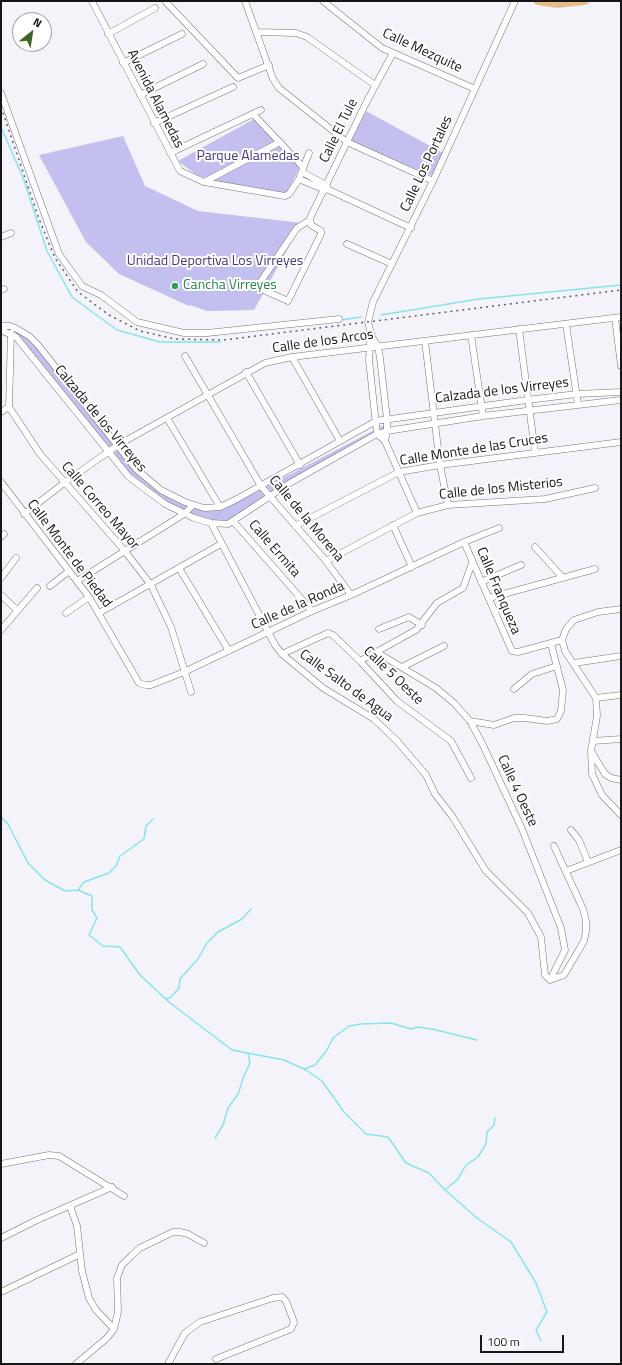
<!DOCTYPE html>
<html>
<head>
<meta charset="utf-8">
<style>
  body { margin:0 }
  #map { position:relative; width:622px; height:1365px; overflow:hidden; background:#f3f3f9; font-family:"Titillium Web",sans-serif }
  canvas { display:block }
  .frame { position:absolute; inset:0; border:2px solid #161618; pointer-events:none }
  .north { position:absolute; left:12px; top:12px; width:40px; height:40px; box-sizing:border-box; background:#fff; border:1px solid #a2a2a3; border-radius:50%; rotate:30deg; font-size:11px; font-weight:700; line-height:16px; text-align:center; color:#161618 }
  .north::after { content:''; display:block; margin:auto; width:14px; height:18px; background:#3e6723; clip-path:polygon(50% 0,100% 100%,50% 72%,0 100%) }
  .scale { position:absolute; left:480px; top:1335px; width:84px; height:18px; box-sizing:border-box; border:2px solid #161618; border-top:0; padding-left:5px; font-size:12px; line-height:14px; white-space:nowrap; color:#161618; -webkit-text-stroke:3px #fff; paint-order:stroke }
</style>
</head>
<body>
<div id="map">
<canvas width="622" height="1365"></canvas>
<div class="frame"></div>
<div class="north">N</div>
<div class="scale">100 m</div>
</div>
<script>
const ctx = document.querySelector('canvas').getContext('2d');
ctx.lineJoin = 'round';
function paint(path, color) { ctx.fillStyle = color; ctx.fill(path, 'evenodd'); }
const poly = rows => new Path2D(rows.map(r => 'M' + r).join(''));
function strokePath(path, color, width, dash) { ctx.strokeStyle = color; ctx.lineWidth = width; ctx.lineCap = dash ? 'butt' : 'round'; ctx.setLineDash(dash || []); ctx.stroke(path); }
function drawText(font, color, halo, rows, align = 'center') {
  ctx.font = font + ' "Titillium Web",sans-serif'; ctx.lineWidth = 4; ctx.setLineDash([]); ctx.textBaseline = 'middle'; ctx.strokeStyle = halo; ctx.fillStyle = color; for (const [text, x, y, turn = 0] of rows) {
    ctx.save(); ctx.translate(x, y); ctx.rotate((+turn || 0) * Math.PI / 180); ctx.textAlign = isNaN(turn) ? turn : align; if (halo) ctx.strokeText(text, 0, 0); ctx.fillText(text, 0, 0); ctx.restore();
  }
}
const green = poly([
  [366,111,443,153,433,176,350,142],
  [254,119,300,167,286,194,215,182,195,174,178,161],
  [123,136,145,186,198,211,302,223,254,310,207,311,190,305,189,306,119,274,86,242,39,155],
  [17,330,27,335,117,446,110,453,15,338],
  [384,425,386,432,272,496,229,527,201,522,166,507,130,479,112,455,119,448,161,491,207,510,224,509]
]);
const stream = poly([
  [1,127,24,180,47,251,72,297,117,330,160,342,220,342],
  [381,315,479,299,621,285],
  [341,320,361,317],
  [1,817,8,824,28,863,45,880,65,891,78,890,92,896,92,910,97,918,89,935,103,946,120,947,140,975,169,1002,232,1050,284,1060,306,1070,322,1081,344,1112,366,1134,388,1137,406,1163,429,1173,445,1190,477,1218,511,1242,536,1283,547,1312,536,1330,541,1341],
  [78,890,84,882,109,873,116,866,120,856,144,839,146,826,153,819],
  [166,999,171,997,179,988,180,979,198,959,207,943,218,932,242,919,251,909],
  [304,1069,315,1065,327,1050,333,1038,349,1026,361,1024,391,1023,411,1029,418,1027,432,1029,477,1040],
  [215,1138,223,1125,228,1108,238,1094,244,1076,250,1063,248,1053],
  [445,1190,458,1179,466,1165,478,1157,486,1144,487,1132,494,1125,495,1118]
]);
const minor = poly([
  [92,1,180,171,204,182,285,196,289,194,299,179,309,153],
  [165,1,238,78,269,65],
  [245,1,273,79,279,88,347,142,433,181],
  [323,1,382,48,475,89],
  [257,32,296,33,307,37,375,85],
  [108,34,155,8],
  [123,63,182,34],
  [1,93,59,254,82,286,101,295,137,322,184,333,207,333,339,319],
  [140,95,203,64],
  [253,114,303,167],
  [154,123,233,87],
  [170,153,261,110],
  [302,172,326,185,329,190,411,228],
  [299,179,325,190],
  [204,182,280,142],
  [310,220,297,228,257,287,288,301,321,234,321,231,311,225,310,218,367,101,393,53],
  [1,237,11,233],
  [347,244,392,264],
  [1,290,4,289],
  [615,318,621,366],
  [566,324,578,404],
  [1,326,10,326,17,329,29,336,38,345,136,469,161,490,185,502,204,508,220,507,235,500,376,421,527,400,577,394,621,392],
  [519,329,535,452],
  [1,330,16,337,129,477,165,504,194,518,211,523,228,524,290,483,377,434,387,431,483,416,621,400],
  [11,333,9,407,40,454,124,550,151,585,171,627,191,692],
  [471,335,483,416],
  [425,341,440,465,448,505],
  [370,343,369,360,377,434,385,441,417,513],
  [185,356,261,486,326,561,351,595],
  [292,357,340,441],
  [246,372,300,465],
  [1,412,9,407],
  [167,418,220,507],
  [385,441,387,431,387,419,380,358,378,346,372,337,368,322,373,302,433,181,515,1],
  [1,482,89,597,139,683,146,685,151,685,184,672,312,611,351,595,464,542,499,528],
  [24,514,64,483,118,445,265,363,292,357,621,317],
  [233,521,312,611],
  [211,523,275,645,282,654,323,688,374,719,397,741,426,775,435,794,452,816,486,871,528,913,541,937,545,975,550,980],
  [393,525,412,567],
  [295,526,399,472,440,465,621,442],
  [1,537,4,534],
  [464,542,512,651,518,652,562,640,566,629,574,620,598,612,621,609],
  [535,547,563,578],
  [326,561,417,513,448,505,545,499,595,488],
  [179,568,229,651],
  [1,578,16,558],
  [77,581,184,514,193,505],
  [481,582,521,565],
  [50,586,69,571],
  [1,595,17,610],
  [489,598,595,569],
  [66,613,89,597],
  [99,613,221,544],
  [379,629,409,617,422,625],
  [1,630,37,588],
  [562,640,565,651,596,698,597,716,591,751,592,774,602,795,621,815],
  [378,653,436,688,454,703,470,721,482,743,522,829,561,928,565,950,550,980],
  [282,654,328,633,333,635,360,661,397,701,451,741,471,778],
  [360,661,416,630,437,603,463,588,472,563],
  [574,663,621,656],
  [402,667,444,646],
  [514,689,532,674,557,666],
  [596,698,621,695],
  [470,721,494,725,514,718,525,718,547,721,557,719,561,711,563,690,551,644],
  [593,741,621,739],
  [591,751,605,774,611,778,621,780],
  [571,830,579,840,588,862],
  [566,871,621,850],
  [550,980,564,975,584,941,586,931,586,921,583,909,554,846],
  [1,1164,49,1155,59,1156,124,1196],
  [70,1206,77,1226,82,1271,89,1298,96,1310,114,1329],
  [1,1238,37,1220,112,1187],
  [1,1292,80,1254],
  [76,1364,107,1338,114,1329,118,1312,117,1278,122,1265,131,1256,140,1248,173,1232,180,1232,188,1234,204,1243],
  [168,1364,185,1333,200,1322,273,1298,282,1297,286,1301,294,1322,291,1329,216,1359]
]);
const major = poly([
  [538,1,557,4,585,1]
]);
const rail = poly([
  [1,107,39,219,55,258,78,292,109,315,140,331,175,339,224,340,621,290]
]);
const markers = [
  [175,286,4,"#2e9e5b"]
];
const streetNames = [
  ["Calle Mezquite",422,51,25],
  ["Avenida Alamedas",155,99,63],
  ["Calle El Tule",339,131,-64],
  ["Calle Los Portales",427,164,-65],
  ["Calle de los Arcos",323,342,-8],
  ["Calzada de los Virreyes",502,391,-7],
  ["Calzada de los Virreyes",100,419,50],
  ["Calle Monte de las Cruces",474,450,-9],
  ["Calle de los Misterios",501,489,-6],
  ["Calle Correo Mayor",100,506,49],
  ["Calle de la Morena",306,519,50],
  ["Calle Ermita",274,549,49],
  ["Calle Monte de Piedad",69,554,53],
  ["Calle Franqueza",498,591,67],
  ["Calle de la Ronda",298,606,-24],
  ["Calle 5 Oeste",393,676,44],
  ["Calle Salto de Agua",346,686,36],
  ["Calle 4 Oeste",517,791,65]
];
const parkNames = [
  ["Parque Alamedas",248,157],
  ["Unidad Deportiva Los Virreyes",215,262]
];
const leisureNames = [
  ["Cancha Virreyes",183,286]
];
paint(green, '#c3bfee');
strokePath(stream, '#86e4eb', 1.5);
strokePath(minor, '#76757a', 7);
strokePath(major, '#d0d0d1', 8);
strokePath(minor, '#fff', 6);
strokePath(major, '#eabb80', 7);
strokePath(rail, '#606063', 1.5, [2, 4]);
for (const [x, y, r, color] of markers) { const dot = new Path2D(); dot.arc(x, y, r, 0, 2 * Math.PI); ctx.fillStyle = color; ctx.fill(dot); strokePath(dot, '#fff', 1.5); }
drawText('14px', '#161618', '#fff', streetNames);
drawText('14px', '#453680', '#fff', parkNames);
drawText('14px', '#27864d', '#fff', leisureNames, 'left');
</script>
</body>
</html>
